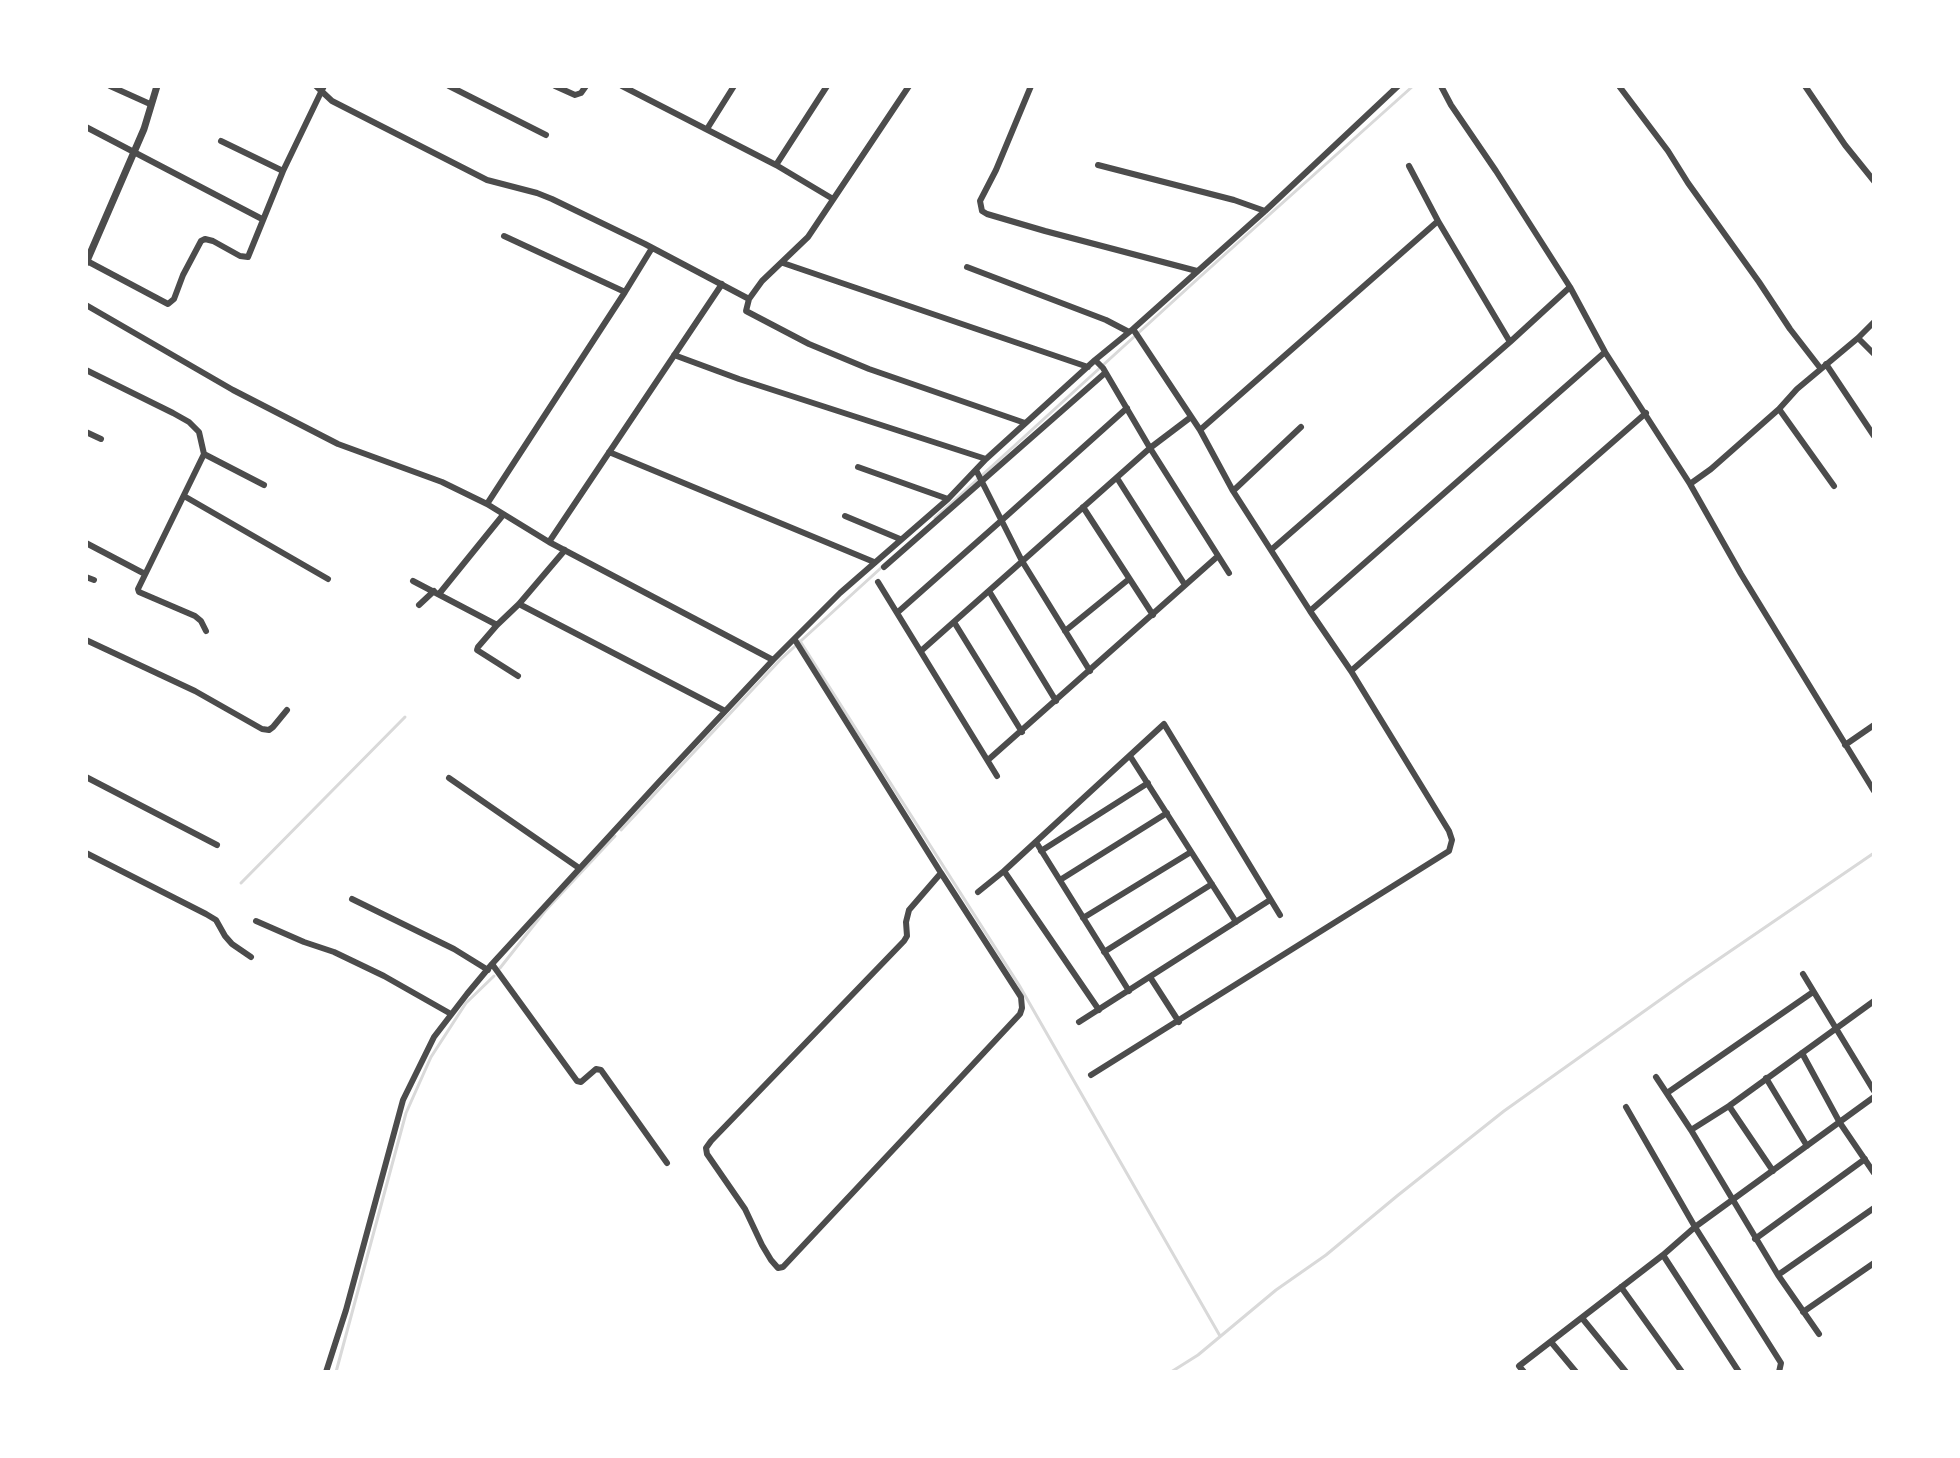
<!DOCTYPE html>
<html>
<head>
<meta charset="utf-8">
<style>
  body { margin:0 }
  #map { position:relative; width:1960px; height:1458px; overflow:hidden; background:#fff; font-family:"Alegreya Sans",sans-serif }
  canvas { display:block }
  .frame { position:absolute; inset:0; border:88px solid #fff; pointer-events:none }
</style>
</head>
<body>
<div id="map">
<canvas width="1960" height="1458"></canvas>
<div class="frame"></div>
</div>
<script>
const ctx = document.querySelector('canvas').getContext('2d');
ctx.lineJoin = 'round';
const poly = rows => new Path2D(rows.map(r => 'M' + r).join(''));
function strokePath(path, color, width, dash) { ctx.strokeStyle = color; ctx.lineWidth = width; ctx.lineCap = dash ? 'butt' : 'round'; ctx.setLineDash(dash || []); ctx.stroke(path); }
const stream = poly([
  [935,518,1202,275,1413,86],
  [800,641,1019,985,1220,1336],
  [621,830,781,659,882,567],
  [241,883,405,717],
  [500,968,545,911,615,836],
  [336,1372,406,1113,431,1057,466,1003,494,976],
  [1171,1372,1198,1355,1276,1290,1326,1255,1397,1196,1504,1111,1688,980,1874,853]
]);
const minor = poly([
  [110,86,150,104],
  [316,86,332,101,487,180,537,193,552,199,645,244,749,299],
  [449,86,546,135],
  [555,86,575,95,581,93,586,86],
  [622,86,776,165,833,199],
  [909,86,808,237,762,281,749,299,746,311,809,344,869,369,1025,423],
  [1031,86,996,170,980,201,982,211,987,214,1045,231,1197,271],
  [1441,86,1451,105,1496,171,1570,287,1605,352,1690,484,1741,574,1874,791],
  [1619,86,1668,151,1688,183,1759,282,1790,329,1821,369],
  [1805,86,1845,145,1874,181],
  [86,127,262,219],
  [707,129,734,86],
  [221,141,283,171],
  [776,165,827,86],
  [1098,165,1234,200,1265,211],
  [1438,221,1510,342],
  [504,236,625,292],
  [87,261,168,304,174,299,183,275,201,241,205,239,213,241,240,256,248,257,283,171,324,86],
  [783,263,1088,367],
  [967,267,1106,320,1129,332],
  [86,305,233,390,338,444,442,482,487,504,549,542,773,660],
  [1133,329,1200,430,1233,491,1310,611,1351,671,1646,413],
  [1858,338,1874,354],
  [674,355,739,379,986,459],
  [1095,360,1103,368,1150,448,1229,573],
  [1826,364,1874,436],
  [86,370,173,413,189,422,199,432,204,454,138,589,139,592,195,616,201,621,206,631],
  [1779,409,1834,486],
  [1200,430,1438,221,1409,166],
  [86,432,101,439],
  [609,452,874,562],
  [204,454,264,485],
  [858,467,948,499],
  [976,470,1022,561,1090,671],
  [1117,478,1185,585],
  [1690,484,1711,469,1779,409,1797,389,1858,338,1874,322],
  [1233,491,1301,427],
  [184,496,328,579],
  [487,504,625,292,652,248],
  [1083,507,1153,615],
  [845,516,900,539],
  [549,542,722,284],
  [86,543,145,574],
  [1271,550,1510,342,1570,287],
  [884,567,1105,373],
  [86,577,94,580],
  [413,581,497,625],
  [878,582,997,776],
  [989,591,1056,701],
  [439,594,503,515],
  [519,604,725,711],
  [419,605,434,591],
  [1310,611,1605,352],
  [898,612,1002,520,1127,408],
  [954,622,1022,732],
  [1065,631,1129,579],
  [86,640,195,691,262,729,269,730,273,727,287,710],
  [795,640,941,873,909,910,906,922,907,936,904,941,711,1141,706,1148,707,1154,745,1209,762,1245,771,1260,778,1268,783,1267,905,1137,1020,1014,1022,1008,1021,997,941,873],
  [921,651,1150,448,1191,417],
  [518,676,477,650,478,647,497,625,519,604,565,550],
  [1845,745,1874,725],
  [1130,756,1236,922],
  [988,760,1218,556],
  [86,777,217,845],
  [449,778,579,868],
  [1036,842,1129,991],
  [1041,851,1148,783],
  [86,853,206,914,216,920,225,936,232,944,251,957],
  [1004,871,1099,1010],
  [1060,880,1167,813],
  [978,892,1004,871,1164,724,1280,915],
  [352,899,454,949,488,970],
  [1083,918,1191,852],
  [256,921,304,942,334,952,384,976,451,1014],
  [1104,952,1212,884],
  [492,964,577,1081,581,1082,596,1069,601,1070,667,1163],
  [1803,974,1874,1091],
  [1150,977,1179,1022],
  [1079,1022,1270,900],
  [1802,1053,1840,1123,1874,1173],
  [1091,1075,1449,851,1452,840,1449,831,1351,671],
  [1656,1077,1691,1130,1778,1275,1819,1334],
  [1766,1078,1807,1146],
  [1667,1093,1813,992],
  [1729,1106,1773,1171],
  [1626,1107,1695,1227,1781,1363,1779,1372],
  [1691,1130,1729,1106,1874,1001],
  [1755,1239,1865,1159],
  [1663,1255,1739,1372],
  [1778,1275,1874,1208],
  [1621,1287,1682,1372],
  [1803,1312,1874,1263],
  [1582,1318,1626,1372],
  [1551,1342,1576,1372],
  [326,1372,346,1310,403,1100,434,1037,467,994,492,964,658,783,773,660,840,593,948,499,986,459,1095,360,1133,329,1265,211,1398,86],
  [1524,1372,1519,1366,1663,1255,1695,1227,1874,1097]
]);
const tertiary = poly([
  [86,263,144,129,157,86]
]);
strokePath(stream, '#d9d9d9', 3);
strokePath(minor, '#4c4c4c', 6);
strokePath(tertiary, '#4c4c4c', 7);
</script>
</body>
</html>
